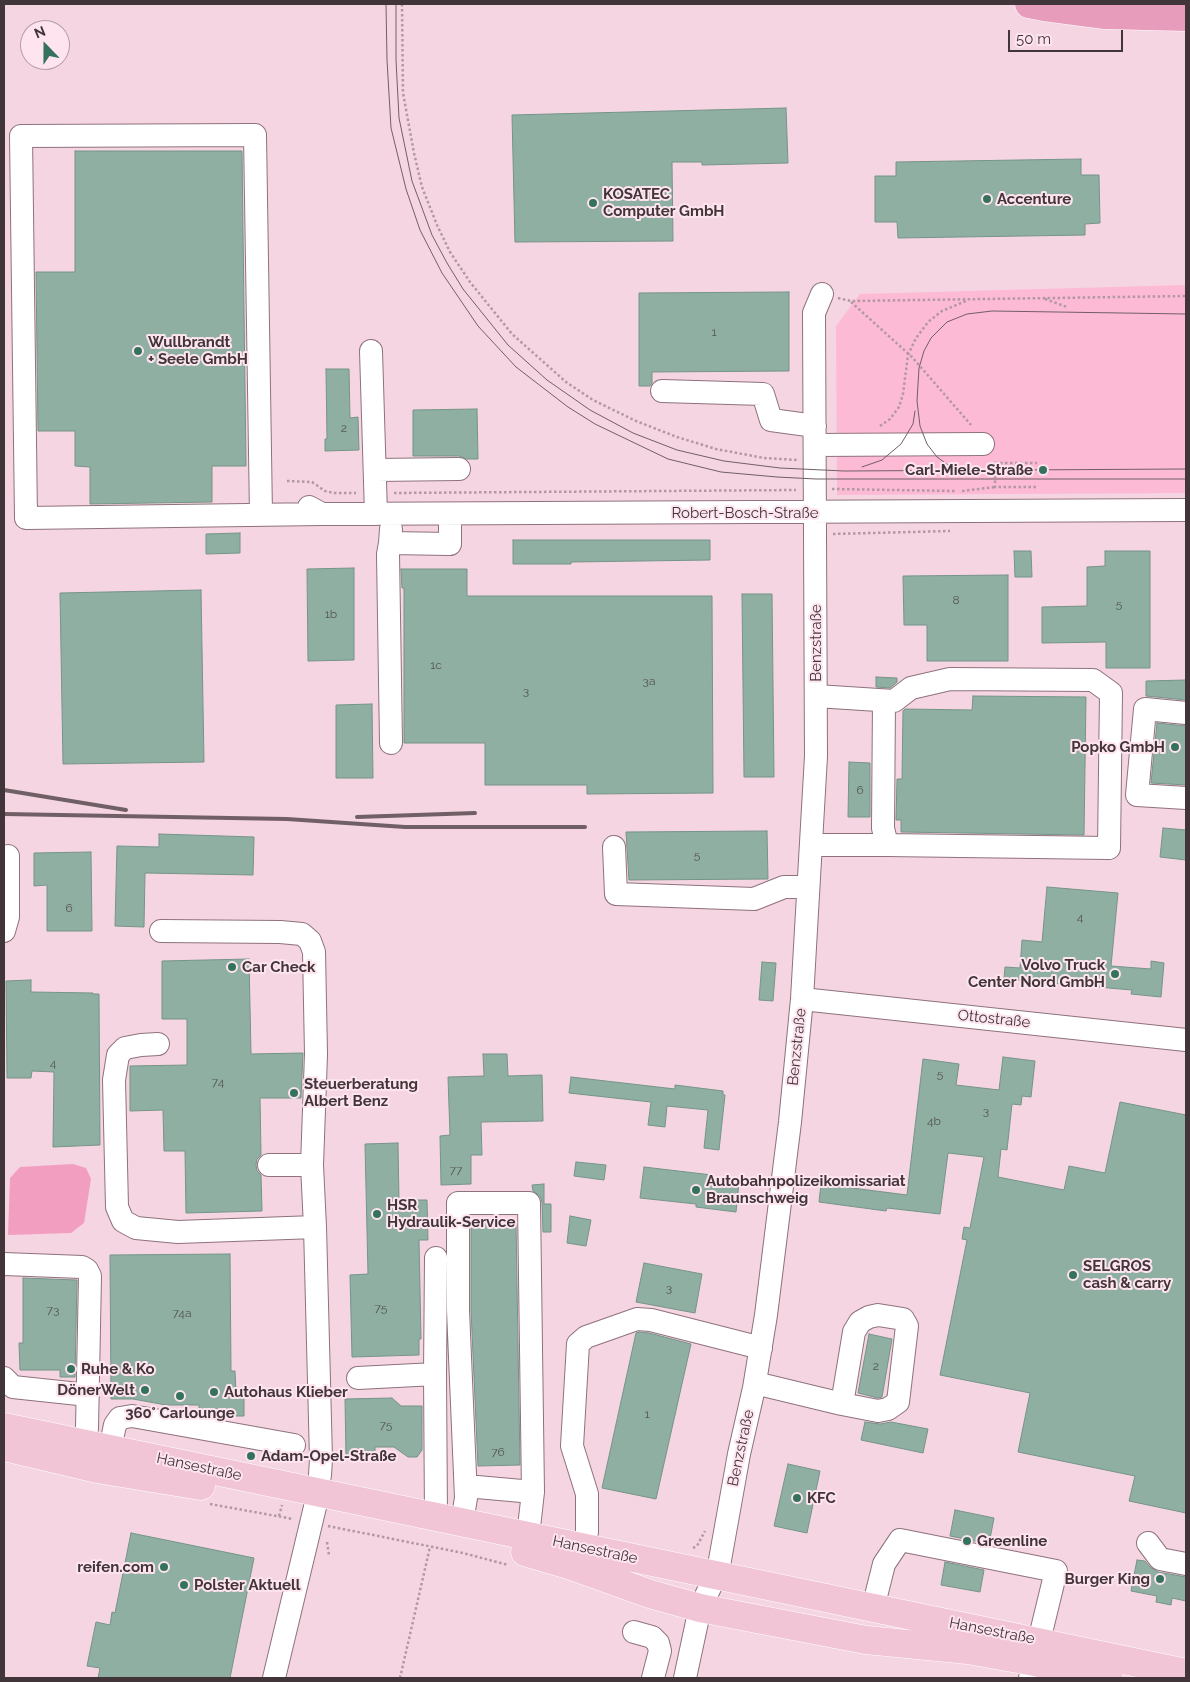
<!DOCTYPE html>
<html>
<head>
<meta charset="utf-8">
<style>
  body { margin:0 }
  #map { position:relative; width:1190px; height:1682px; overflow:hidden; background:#f5d5e1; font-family:Raleway,sans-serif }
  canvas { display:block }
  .frame { position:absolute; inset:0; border:5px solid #41353a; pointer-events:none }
  .north { position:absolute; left:20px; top:20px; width:50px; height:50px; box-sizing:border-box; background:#fee4ee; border:1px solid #b29ea6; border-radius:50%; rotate:338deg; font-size:14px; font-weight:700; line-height:20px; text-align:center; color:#41353a }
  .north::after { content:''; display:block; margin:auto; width:18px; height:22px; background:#34725e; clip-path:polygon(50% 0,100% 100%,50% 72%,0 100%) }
  .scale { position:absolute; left:1008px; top:30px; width:115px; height:22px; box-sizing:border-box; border:2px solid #41353a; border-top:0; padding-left:6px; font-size:15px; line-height:18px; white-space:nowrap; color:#41353a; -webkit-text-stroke:4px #fee4ee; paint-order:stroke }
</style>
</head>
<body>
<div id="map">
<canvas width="1190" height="1682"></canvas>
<div class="frame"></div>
<div class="north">N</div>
<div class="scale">50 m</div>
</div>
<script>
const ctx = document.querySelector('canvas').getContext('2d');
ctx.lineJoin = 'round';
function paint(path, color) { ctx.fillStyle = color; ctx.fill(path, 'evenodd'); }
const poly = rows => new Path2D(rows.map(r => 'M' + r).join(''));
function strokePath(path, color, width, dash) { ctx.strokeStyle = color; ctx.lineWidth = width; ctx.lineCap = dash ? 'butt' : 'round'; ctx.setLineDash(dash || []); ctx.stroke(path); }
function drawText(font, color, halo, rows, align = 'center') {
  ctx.font = font + ' Raleway,sans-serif'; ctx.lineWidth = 4; ctx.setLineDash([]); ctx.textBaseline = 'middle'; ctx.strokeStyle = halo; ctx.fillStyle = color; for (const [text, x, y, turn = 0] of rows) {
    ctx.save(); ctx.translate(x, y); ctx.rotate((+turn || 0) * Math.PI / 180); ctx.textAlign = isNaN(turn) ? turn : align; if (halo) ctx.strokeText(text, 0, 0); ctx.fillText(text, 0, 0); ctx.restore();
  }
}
const green = poly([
  [1186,285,1186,493,837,495,836,326,860,294]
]);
const water = poly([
  [73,1164,86,1168,91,1179,84,1223,71,1233,8,1235,10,1178,20,1167]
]);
const building = poly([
  [786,108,788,163,702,165,702,162,672,162,673,241,515,242,512,115,786,108],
  [75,151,242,151,246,466,212,466,212,502,90,504,90,467,75,466,75,431,38,431,36,272,75,272,75,151],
  [1081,159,1081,175,1099,175,1100,223,1085,224,1085,235,898,238,897,222,875,222,875,176,896,176,896,162,1081,159],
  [789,292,789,371,652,372,652,383,650,386,639,386,639,293,789,292],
  [326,369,349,369,350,418,358,417,359,450,325,451,325,439,327,439,326,369],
  [477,409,478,459,467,459,459,456,413,456,413,410,477,409],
  [240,533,240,553,206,554,206,534,240,533],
  [513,540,710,540,710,560,571,562,571,564,513,564,513,540],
  [1014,551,1031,551,1032,577,1015,577,1014,551],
  [1105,551,1150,551,1150,668,1106,668,1106,642,1042,643,1042,607,1087,606,1087,567,1105,566,1105,551],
  [354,568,354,660,308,661,307,569,354,568],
  [401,569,467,569,467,596,712,596,713,793,587,794,587,785,485,785,485,743,404,743,404,588,402,588,401,569],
  [1008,575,1008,661,927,661,927,625,904,625,903,576,1008,575],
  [201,590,204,762,63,764,60,593,201,590],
  [742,594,772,594,774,777,744,777,742,594],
  [876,677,897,678,897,682,890,688,876,687,876,677],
  [1186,680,1186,700,1146,696,1146,681,1186,680],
  [973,696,1086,697,1084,835,901,832,901,820,896,820,897,779,902,779,903,711,905,709,972,710,973,696],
  [372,704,373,778,336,778,336,705,372,704],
  [1157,723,1186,726,1186,785,1151,783,1157,723],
  [849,762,870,763,870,817,848,817,849,762],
  [1163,828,1186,830,1186,860,1160,857,1163,828],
  [767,831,768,879,629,880,626,832,767,831],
  [159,834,254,837,253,875,145,873,144,927,115,926,117,846,159,847,159,834],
  [91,852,92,931,47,931,47,885,34,886,34,853,91,852],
  [1047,887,1118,893,1111,966,1151,969,1151,961,1164,963,1161,997,1131,994,1132,990,1004,979,1005,967,1020,968,1022,940,1042,942,1047,887],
  [249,959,251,1054,303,1053,301,1098,260,1098,261,1155,257,1159,256,1165,257,1171,261,1175,262,1211,186,1213,185,1151,164,1151,163,1110,130,1111,130,1066,187,1065,187,1019,162,1019,162,961,249,959],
  [762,962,776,963,773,1001,759,1000,762,962],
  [31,980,31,992,93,993,93,994,99,994,100,1145,53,1147,54,1072,32,1071,31,1078,7,1078,6,981,31,980],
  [483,1054,507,1054,508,1076,542,1075,543,1121,481,1122,482,1155,471,1155,471,1184,441,1185,440,1136,450,1135,448,1077,484,1076,483,1054],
  [1003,1057,1035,1061,1031,1097,1022,1096,1021,1105,1012,1104,1007,1150,1001,1149,998,1177,1064,1190,1069,1166,1105,1173,1120,1102,1186,1115,1186,1513,1129,1501,1135,1476,1018,1452,1030,1393,940,1375,967,1240,962,1239,964,1227,970,1228,984,1157,948,1153,940,1214,887,1208,886,1211,819,1202,821,1184,907,1195,923,1059,959,1064,956,1085,999,1090,1003,1057],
  [571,1077,675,1089,675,1085,723,1091,723,1095,725,1095,719,1150,704,1148,708,1110,667,1106,665,1127,648,1125,651,1102,569,1093,571,1077],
  [398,1143,399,1200,427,1200,428,1240,419,1240,421,1339,419,1339,419,1355,352,1357,350,1275,368,1274,365,1144,398,1143],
  [576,1162,606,1165,604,1180,574,1176,576,1162],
  [644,1167,712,1175,712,1180,739,1183,736,1212,696,1207,696,1204,640,1198,644,1167],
  [544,1184,544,1204,551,1204,551,1232,543,1232,542,1202,540,1196,533,1191,532,1185,544,1184],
  [570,1216,591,1220,586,1246,567,1243,570,1216],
  [516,1222,520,1465,478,1466,471,1310,471,1223,516,1222],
  [230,1254,231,1371,235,1371,236,1393,244,1393,244,1416,220,1416,220,1409,199,1410,199,1405,166,1405,133,1399,111,1399,110,1255,230,1254],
  [644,1263,702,1274,695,1313,636,1302,644,1263],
  [23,1278,77,1280,75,1377,60,1377,60,1370,20,1370,19,1343,23,1343,23,1278],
  [639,1332,649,1333,691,1344,656,1499,602,1488,636,1333,639,1332],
  [869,1334,892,1339,882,1397,878,1398,858,1393,869,1334],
  [392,1398,401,1406,422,1406,422,1450,417,1457,408,1457,394,1447,375,1447,375,1457,346,1457,345,1399,392,1398],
  [865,1422,880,1424,891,1422,928,1429,923,1453,861,1440,865,1422],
  [788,1464,820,1471,807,1533,774,1526,788,1464],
  [955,1510,994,1518,989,1544,950,1536,955,1510],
  [131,1533,254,1558,230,1678,98,1678,100,1668,87,1666,96,1622,110,1625,112,1612,115,1613,131,1533],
  [1137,1560,1145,1561,1150,1567,1158,1572,1186,1577,1186,1601,1172,1598,1171,1605,1156,1602,1157,1596,1131,1591,1137,1560],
  [945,1562,984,1570,980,1592,941,1585,945,1562]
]);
const path = poly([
  [402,4,403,93,414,153,422,187,437,225,450,252,470,282,512,334,566,382,593,400,636,421,677,437,716,449,764,458,797,460],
  [838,298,851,301,1186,296],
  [1045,299,1067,307],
  [851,302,912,357,971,425],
  [880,426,890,419,899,407,903,394,908,355,916,338,928,322,942,311,966,301],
  [287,481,312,482,325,491,334,493,356,493],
  [1036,487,995,487,995,463,1037,463],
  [832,489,956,491],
  [962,491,995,487],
  [394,493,796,490],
  [833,534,950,531],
  [210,1504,293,1519],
  [279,1516,282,1505],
  [328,1526,463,1553,508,1565],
  [327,1542,329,1555],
  [693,1548,697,1546,705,1531],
  [400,1678,430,1547]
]);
const minor = poly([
  [371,351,376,514],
  [662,391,763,394,771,420,815,426],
  [816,445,983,444],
  [375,470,459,469],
  [309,507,322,514,1186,510],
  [261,515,255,135,21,136,26,518,322,514],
  [391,529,390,543,450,544,450,514],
  [390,543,388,554,391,743],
  [816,696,894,701,911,688,950,679,1093,680,1111,693,1109,848,887,845,883,828,884,701],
  [1186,713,1145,709,1137,795,1186,798],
  [811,845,887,845],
  [614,847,616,894,754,899,784,887,808,887],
  [4,931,8,917,8,856],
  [161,931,280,932,302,934,310,941,314,952,316,1054,312,1165],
  [802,999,1186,1040],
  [158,1044,141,1045,125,1048,118,1055,114,1080,117,1207,123,1221,136,1228,178,1232,315,1227,321,1459,320,1475,315,1507,274,1678],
  [269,1165,312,1165,315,1227],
  [436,1258,435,1374,436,1517],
  [4,1264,82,1267,87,1270,90,1276,87,1428,82,1461],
  [4,1378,13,1387,88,1395],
  [358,1378,435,1374],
  [755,1383,842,1404,878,1411,888,1409,898,1402,907,1326,903,1319,878,1315,869,1317,860,1322,854,1332,842,1404],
  [110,1449,115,1425,120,1418,132,1416,294,1445],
  [466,1486,533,1492,528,1536],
  [462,1522,466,1498,458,1310,458,1203,529,1203,533,1492],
  [1148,1543,1160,1559,1186,1564],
  [583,1547,587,1532,587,1494,572,1446,578,1344,586,1337,637,1319,651,1320,761,1348],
  [873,1608,884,1564,900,1540,1056,1571,1030,1678],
  [634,1632,652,1637,658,1643,660,1651,653,1678],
  [685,1678,700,1608,716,1575,720,1560,739,1454,754,1388,766,1315,790,1122,802,999,816,756,814,313,822,294]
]);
const major = poly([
  [4,1427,1186,1673],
  [4,1447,97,1469,201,1486],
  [525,1552,569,1565,650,1594,700,1608,866,1640,968,1650,1035,1662,1109,1678]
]);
const highway = poly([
  [1029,4,1044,7,1105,15,1186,17]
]);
const tram = poly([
  [386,4,387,60,391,128,406,189,420,230,442,273,478,326,516,367,568,407,595,424,668,459,721,472,777,477,816,479,1186,479],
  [396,4,396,60,399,118,412,181,432,235,447,263,463,289,508,345,547,380,590,410,633,433,677,450,724,461,780,468,844,471,1186,469],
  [862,467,882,460,901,444,913,424,915,411],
  [955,470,937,457,927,444,920,426,917,401,919,368,924,351,931,338,947,322,967,314,992,311,1186,314]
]);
const rail = poly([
  [4,790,126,810],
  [4,814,287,819,405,827,585,827],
  [357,817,475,813]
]);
const markers = [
  [987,199,5,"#34725e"],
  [593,203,5,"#34725e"],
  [138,351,5,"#34725e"],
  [1043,470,5,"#34725e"],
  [1175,747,5,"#34725e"],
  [232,967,5,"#34725e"],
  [1115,974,5,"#34725e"],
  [294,1093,5,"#34725e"],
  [696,1190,5,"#34725e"],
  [377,1214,5,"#34725e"],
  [1073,1275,5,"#34725e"],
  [71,1369,5,"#34725e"],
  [145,1390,5,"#34725e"],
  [214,1392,5,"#34725e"],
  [180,1396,5,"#34725e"],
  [251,1456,5,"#34725e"],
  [797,1498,5,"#34725e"],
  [967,1541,5,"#34725e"],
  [164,1567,5,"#34725e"],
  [1160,1579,5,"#34725e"],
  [184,1585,5,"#34725e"]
];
const numberNames = [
  ["1",714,332],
  ["2",344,428],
  ["8",956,600],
  ["5",1119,604],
  ["1b",331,614],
  ["1c",436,665],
  ["3a",649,681],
  ["3",526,691],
  ["6",860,790],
  ["5",697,855],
  ["6",69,908],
  ["4",1080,917],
  ["4",53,1063],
  ["5",940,1074],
  ["74",218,1082],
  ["3",986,1111],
  ["4b",934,1121],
  ["77",456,1170],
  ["3",669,1288],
  ["75",381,1308],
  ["73",53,1310],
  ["74a",182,1313],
  ["2",876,1366],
  ["1",647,1414],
  ["75",386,1425],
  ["76",498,1452]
];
const poiNames = [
  ["KOSATEC",603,194],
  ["Computer GmbH",603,211],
  ["Accenture",997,199],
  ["Wullbrandt",148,342],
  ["+ Seele GmbH",148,359],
  ["Carl-Miele-Straße",1033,470,"right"],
  ["Popko GmbH",1165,747,"right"],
  ["Volvo Truck",1105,965,"right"],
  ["Center Nord GmbH",1105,982,"right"],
  ["Car Check",242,967],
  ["Steuerberatung",304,1084],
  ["Albert Benz",304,1101],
  ["Autobahnpolizeikomissariat",706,1181],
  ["Braunschweig",706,1198],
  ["HSR",387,1205],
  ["Hydraulik-Service",387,1222],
  ["SELGROS",1083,1266],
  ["cash & carry",1083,1283],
  ["Ruhe & Ko",81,1369],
  ["DönerWelt",135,1390,"right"],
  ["Autohaus Klieber",224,1392],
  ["360° Carlounge",180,1413,"center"],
  ["Adam-Opel-Straße",261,1456],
  ["KFC",807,1498],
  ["Greenline",977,1541],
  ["reifen.com",154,1567,"right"],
  ["Burger King",1150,1579,"right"],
  ["Polster Aktuell",194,1585]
];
const streetNames = [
  ["Robert-Bosch-Straße",745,513],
  ["Benzstraße",816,643,-90],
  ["Ottostraße",994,1019,6],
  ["Benzstraße",797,1047,-84],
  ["Benzstraße",741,1448,-78],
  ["Hansestraße",199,1467,12],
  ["Hansestraße",595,1550,12],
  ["Hansestraße",992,1631,11]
];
paint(green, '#fdbad5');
paint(water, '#f29ec1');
paint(building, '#8fafa2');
strokePath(building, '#759489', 1);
strokePath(minor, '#8e727d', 24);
strokePath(major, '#fff', 29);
strokePath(highway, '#fff', 29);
strokePath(path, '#b198a2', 2.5, [2.5, 2.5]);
strokePath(minor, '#fff', 22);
strokePath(major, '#f1c4d6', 28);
strokePath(highway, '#e79cbb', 28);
strokePath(tram, '#715f66', 1);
strokePath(rail, '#715f66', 4);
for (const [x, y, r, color] of markers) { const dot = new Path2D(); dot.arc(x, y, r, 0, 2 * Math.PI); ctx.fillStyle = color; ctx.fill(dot); strokePath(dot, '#fee4ee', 2); }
drawText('12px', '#545454', null, numberNames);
drawText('bold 15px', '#41353a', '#fee4ee', poiNames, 'left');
drawText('15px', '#41353a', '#fee4ee', streetNames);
</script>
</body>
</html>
